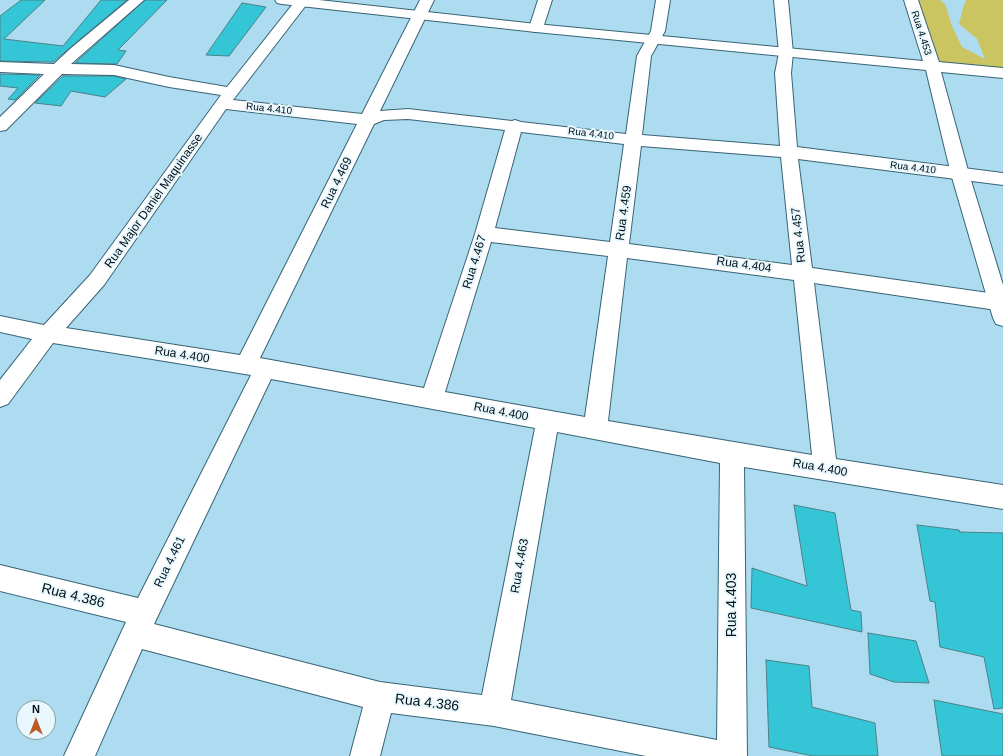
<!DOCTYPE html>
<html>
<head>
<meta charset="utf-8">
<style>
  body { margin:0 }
  #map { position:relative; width:1003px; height:756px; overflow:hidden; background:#addcf1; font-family:Helvetica,sans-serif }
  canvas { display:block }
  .north { position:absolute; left:16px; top:700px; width:40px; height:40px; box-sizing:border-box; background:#e9f8fe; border:1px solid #8c9ba2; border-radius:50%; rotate:0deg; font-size:11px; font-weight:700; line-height:16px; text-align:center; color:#011017 }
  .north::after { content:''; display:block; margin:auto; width:14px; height:18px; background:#bd5923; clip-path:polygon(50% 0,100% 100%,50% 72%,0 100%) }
</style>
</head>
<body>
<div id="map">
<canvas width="1003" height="756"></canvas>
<div class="north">N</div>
</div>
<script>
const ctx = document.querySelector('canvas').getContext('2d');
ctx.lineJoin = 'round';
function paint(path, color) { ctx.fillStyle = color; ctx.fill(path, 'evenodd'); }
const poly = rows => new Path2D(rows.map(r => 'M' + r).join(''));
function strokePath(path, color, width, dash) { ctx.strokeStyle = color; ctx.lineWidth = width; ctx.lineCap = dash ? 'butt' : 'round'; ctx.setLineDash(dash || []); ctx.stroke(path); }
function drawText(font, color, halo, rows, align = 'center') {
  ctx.font = font + ' Helvetica,sans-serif'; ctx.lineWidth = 4; ctx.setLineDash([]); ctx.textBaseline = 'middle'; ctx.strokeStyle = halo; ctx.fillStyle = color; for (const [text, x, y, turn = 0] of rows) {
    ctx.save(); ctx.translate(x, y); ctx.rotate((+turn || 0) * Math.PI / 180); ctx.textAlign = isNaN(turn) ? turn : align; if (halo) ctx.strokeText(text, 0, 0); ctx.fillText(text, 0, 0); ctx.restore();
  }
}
const green = poly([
  [915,0,940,0,945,4,952,26,962,47,985,59,977,39,959,24,963,8,966,0,1003,0,1003,70,931,63]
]);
const building = poly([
  [21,0,45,0,4,39,63,46,101,0,127,0,53,62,0,61,0,16,21,0],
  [145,0,167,0,118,50,126,51,117,64,75,63,145,0],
  [242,3,266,7,229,56,206,55,242,3],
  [0,74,40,75,15,100,8,99,18,88,0,86,0,74],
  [63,76,114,76,126,79,105,97,71,91,61,106,35,103,63,76],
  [794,505,835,513,851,610,861,612,862,632,751,608,752,568,807,586,794,505],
  [917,525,959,530,960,532,1003,533,1003,708,994,709,984,657,940,647,935,602,930,601,917,525],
  [868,633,916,641,929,683,894,682,870,674,868,633],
  [766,660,809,666,812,707,875,723,878,756,813,756,769,747,766,660],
  [934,700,1003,714,1003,756,942,756,934,700]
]);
const minor = poly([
  [129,0,144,0,71,64,114,65,169,77,227,87,296,0,310,0,233,100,362,114,420,0,434,0,380,111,408,109,512,121,515,120,521,122,626,134,637,56,651,31,656,0,670,0,665,31,651,56,642,135,780,146,775,73,779,53,774,0,788,0,793,53,791,73,797,147,1003,173,1003,185,798,159,812,268,1003,295,1003,311,814,283,836,459,1003,485,1003,509,744,467,747,756,646,756,494,726,391,713,380,756,350,756,363,707,142,649,95,756,64,756,126,622,0,591,0,565,138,598,251,375,53,343,8,404,0,407,0,380,32,339,0,332,0,316,44,325,90,275,221,95,169,87,114,75,62,74,6,130,0,131,0,117,44,74,0,72,0,62,54,64,70,49,129,0],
  [226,109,357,124,240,355,66,328,104,285,226,109],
  [408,119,505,130,475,234,424,388,260,358,374,124,384,120,408,119],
  [521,132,624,144,610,242,495,228,521,132],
  [641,146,781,157,792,265,629,244,641,146],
  [491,242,608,256,585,417,445,392,491,242],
  [627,258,794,280,812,455,608,421,627,258],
  [271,379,535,428,482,695,380,682,154,624,271,379],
  [557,432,720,463,717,740,511,700,557,432],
  [538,0,552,0,543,28,541,31,536,32,531,31,529,28,538,0]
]);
const tertiary = poly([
  [275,0,319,0,536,24,923,61,904,0,918,0,939,62,1003,68,1003,78,941,72,969,174,1003,285,1003,326,996,324,993,318,951,174,926,70,536,32,282,4,277,3,275,0]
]);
const farStreetnames = [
  ["Rua 4.453",921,33,72],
  ["Rua 4.410",269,109,6],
  ["Rua 4.410",591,134,7],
  ["Rua 4.410",913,168,7]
];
const streetNames = [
  ["Rua 4.469",337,183,-64],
  ["Rua Major Daniel Maquinasse",154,201,-55],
  ["Rua 4.459",624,213,-82],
  ["Rua 4.457",799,235,-96],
  ["Rua 4.467",475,262,-73],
  ["Rua 4.404",744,265,8],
  ["Rua 4.400",182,355,9],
  ["Rua 4.400",501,412,11],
  ["Rua 4.400",820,468,10],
  ["Rua 4.461",170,562,-64],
  ["Rua 4.463",520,566,-80]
];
const nearStreetnames = [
  ["Rua 4.386",73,596,14],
  ["Rua 4.403",732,605,-90],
  ["Rua 4.386",427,703,7]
];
paint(green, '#cbc561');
paint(building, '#34c6d6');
strokePath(building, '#4c8187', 1);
strokePath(minor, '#376476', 2);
strokePath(tertiary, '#376476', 2);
paint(minor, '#fff');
paint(tertiary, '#fff');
drawText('10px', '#011017', '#e9f8fe', farStreetnames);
drawText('12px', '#011017', '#e9f8fe', streetNames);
drawText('14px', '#011017', '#e9f8fe', nearStreetnames);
</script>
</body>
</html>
